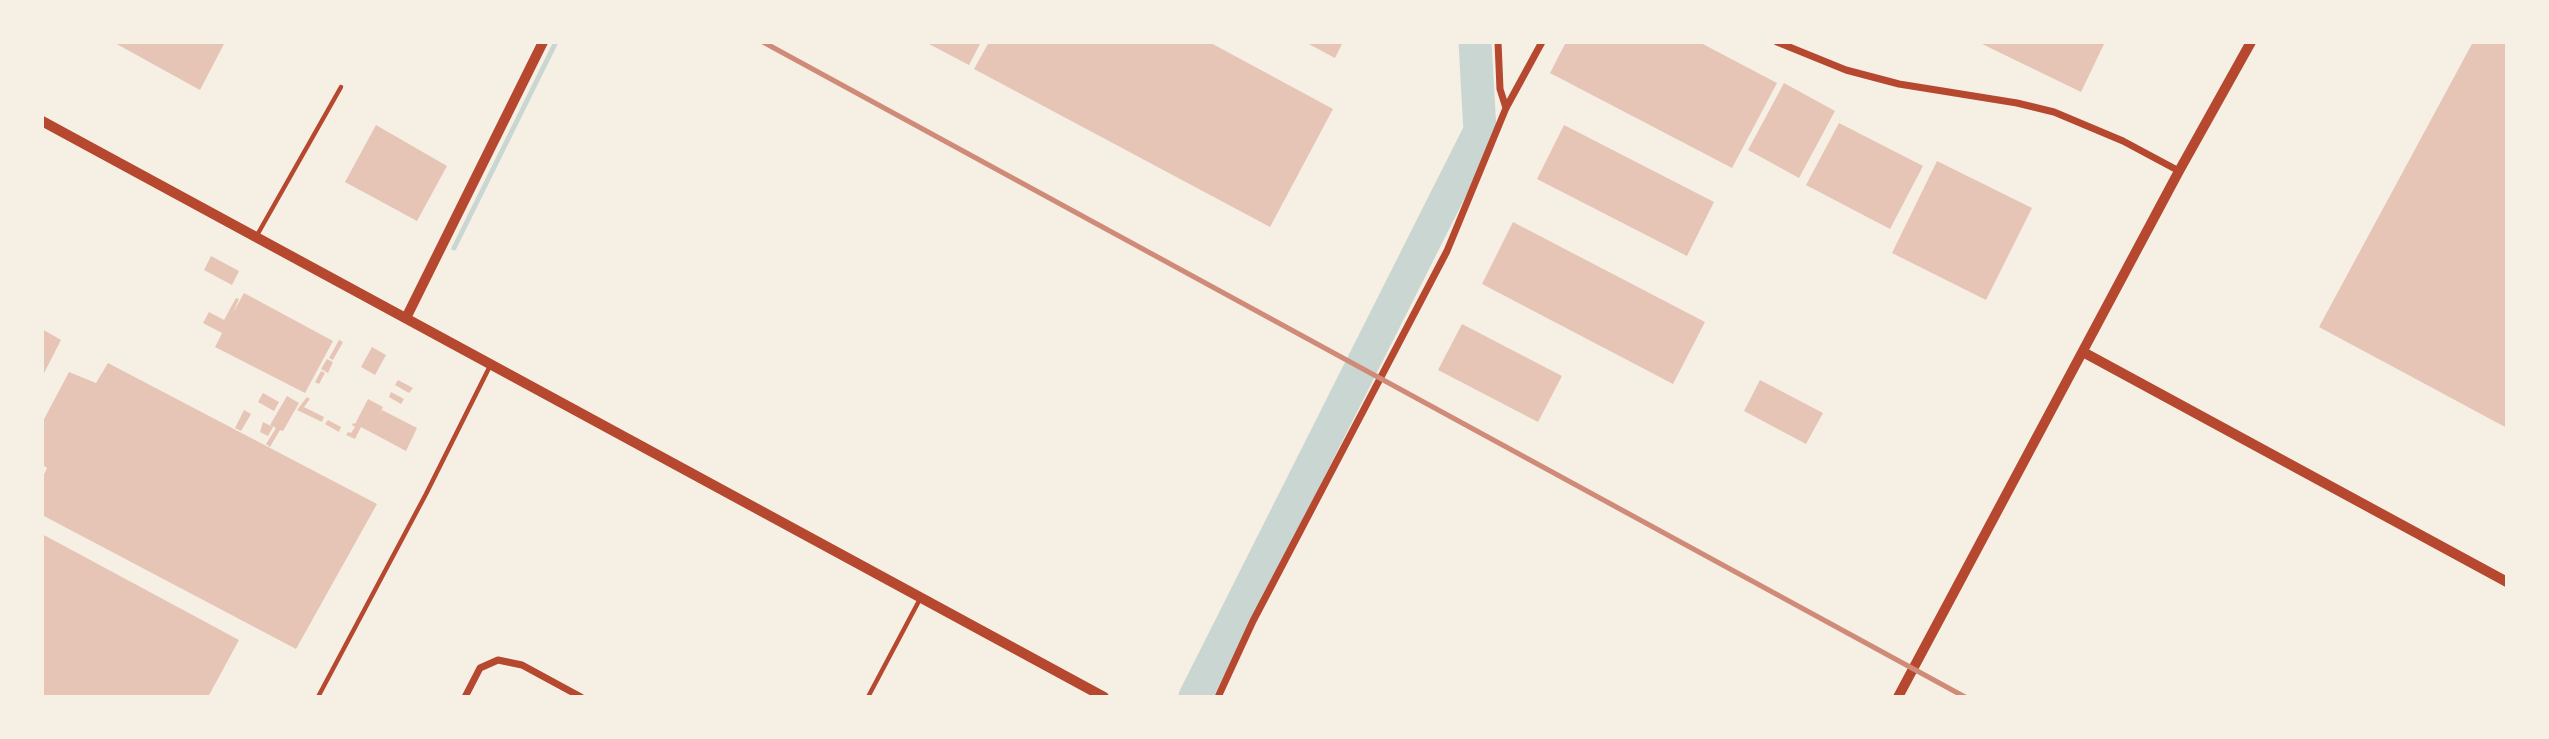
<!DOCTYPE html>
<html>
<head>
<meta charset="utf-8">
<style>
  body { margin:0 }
  #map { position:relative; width:2549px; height:739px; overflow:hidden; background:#f6efe4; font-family:"Nunito Sans",sans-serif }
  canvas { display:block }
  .frame { position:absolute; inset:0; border:44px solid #f6efe4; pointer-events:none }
</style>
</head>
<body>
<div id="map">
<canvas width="2549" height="739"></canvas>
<div class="frame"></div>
</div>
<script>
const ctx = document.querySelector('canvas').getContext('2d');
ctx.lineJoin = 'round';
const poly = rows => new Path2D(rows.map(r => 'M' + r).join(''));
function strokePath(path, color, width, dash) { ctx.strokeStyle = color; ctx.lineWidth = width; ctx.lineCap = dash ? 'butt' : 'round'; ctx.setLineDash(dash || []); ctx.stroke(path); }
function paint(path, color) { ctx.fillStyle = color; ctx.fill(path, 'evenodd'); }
const stream = poly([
  [454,248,556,42]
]);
const river = poly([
  [1195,697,1480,131,1475,42]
]);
const building = poly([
  [113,42,225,42,200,90],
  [925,42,981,42,969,65],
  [989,42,1209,42,1333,109,1270,227,974,69],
  [1305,42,1343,42,1335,58],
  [1566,42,1699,42,1777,83,1732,168,1550,73],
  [1978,42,2105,42,2081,92],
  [2473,42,2507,42,2507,428,2319,327],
  [1784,83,1835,111,1799,178,1748,150],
  [1839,123,1923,166,1890,229,1806,185],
  [376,125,447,166,417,221,345,182],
  [1564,125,1714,202,1687,256,1537,179],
  [1937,161,2032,208,1986,300,1892,253],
  [1513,222,1705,322,1673,384,1482,284],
  [211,256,239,271,232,285,204,270],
  [244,293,333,341,305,393,215,347,222,333,203,323,209,312,224,320,236,298,239,299,233,313],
  [1462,324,1562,376,1538,422,1438,370],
  [42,329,61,340,42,377],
  [339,340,343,342,333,360,329,358],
  [372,347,386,355,375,375,361,367],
  [327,359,333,362,328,373,321,369],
  [108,363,377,504,296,649,42,515,42,479,47,468,42,464,42,423,69,372,96,383],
  [321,371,325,373,319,384,315,382],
  [398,380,413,388,409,393,395,385],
  [1760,380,1823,413,1806,444,1744,411],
  [391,392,404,399,401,404,389,397],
  [263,393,279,402,274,411,258,402],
  [287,396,299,403,283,431,280,430,270,447,266,444,276,428,270,425],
  [307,397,310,399,304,407,324,417,322,422,297,410],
  [368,399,383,407,378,417,382,410,417,428,406,451,361,427,355,439,346,435,348,432,351,433,355,427,352,425,353,423,355,424],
  [244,410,251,414,241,431,235,428],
  [328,420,341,427,339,432,325,424],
  [263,422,273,427,268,436,260,432],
  [42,534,239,640,208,697,42,697]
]);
const service = poly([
  [256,237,341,87],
  [318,697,426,494,490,366],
  [868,697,920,599]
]);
const minor = poly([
  [1498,42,1500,89,1506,108],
  [1777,42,1846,70,1899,84,2017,103,2054,112,2123,141,2179,171],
  [465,697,480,668,498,660,522,665,581,697],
  [1218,697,1253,621,1447,251,1506,108,1542,42]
]);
const tertiary = poly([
  [42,121,1104,697],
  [406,318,543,42],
  [2083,352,2507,582],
  [1898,697,2179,171,2251,42]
]);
const rail = poly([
  [763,42,1965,697]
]);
strokePath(stream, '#c9d6d2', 5);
strokePath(river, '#c9d6d2', 33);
paint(building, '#e6c5b7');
strokePath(service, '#b5482f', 4.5);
strokePath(minor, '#b5482f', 7);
strokePath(tertiary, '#b5482f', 10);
strokePath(rail, '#cf8b77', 5);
</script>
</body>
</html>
